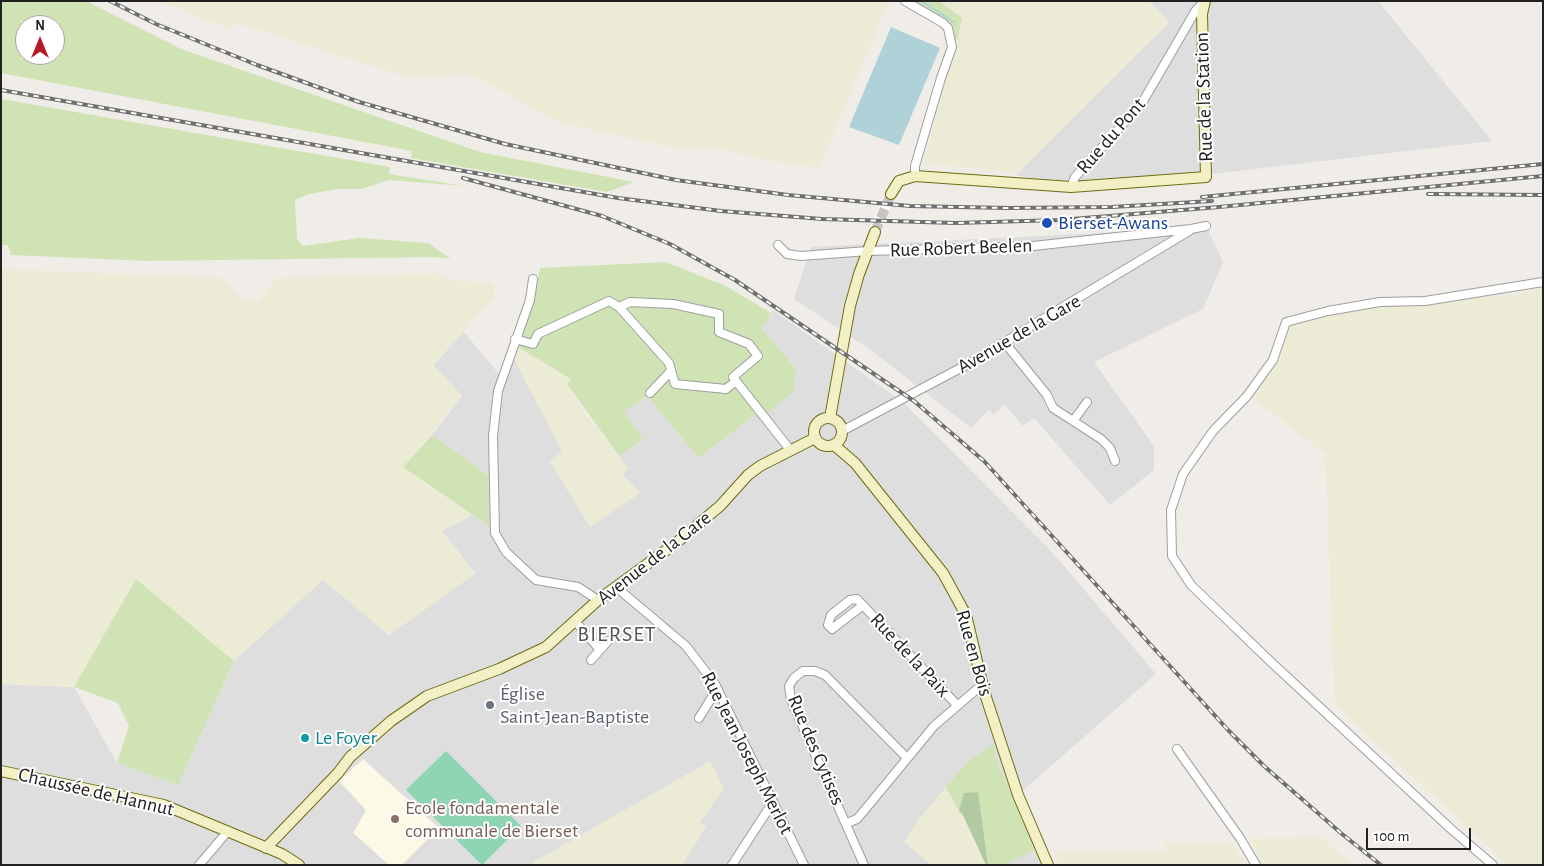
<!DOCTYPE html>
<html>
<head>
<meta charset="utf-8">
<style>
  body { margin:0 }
  #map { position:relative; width:1544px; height:866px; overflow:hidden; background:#f0ede8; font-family:"Alegreya Sans",sans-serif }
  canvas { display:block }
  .frame { position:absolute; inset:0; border:2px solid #212121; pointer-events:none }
  .north { position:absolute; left:15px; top:15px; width:50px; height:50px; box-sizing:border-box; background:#fff; border:1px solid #a6a6a6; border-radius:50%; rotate:0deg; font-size:14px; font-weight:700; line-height:20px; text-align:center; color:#212121 }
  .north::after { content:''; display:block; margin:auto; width:18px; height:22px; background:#b81929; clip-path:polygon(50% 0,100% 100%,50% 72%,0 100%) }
  .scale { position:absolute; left:1366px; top:828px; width:105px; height:22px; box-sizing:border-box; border:2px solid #212121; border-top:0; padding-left:6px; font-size:15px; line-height:18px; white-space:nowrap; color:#212121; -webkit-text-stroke:4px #fff; paint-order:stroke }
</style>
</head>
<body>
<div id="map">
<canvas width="1544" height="866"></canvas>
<div class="frame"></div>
<div class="north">N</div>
<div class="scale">100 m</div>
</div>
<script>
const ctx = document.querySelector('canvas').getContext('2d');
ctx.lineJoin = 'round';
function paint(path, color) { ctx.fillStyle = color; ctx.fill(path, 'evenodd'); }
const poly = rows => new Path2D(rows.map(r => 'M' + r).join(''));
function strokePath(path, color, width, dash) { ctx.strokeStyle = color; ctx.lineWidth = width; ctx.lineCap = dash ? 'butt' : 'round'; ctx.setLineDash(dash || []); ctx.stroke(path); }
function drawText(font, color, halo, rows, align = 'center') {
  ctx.font = font + ' "Alegreya Sans",sans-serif'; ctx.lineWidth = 4; ctx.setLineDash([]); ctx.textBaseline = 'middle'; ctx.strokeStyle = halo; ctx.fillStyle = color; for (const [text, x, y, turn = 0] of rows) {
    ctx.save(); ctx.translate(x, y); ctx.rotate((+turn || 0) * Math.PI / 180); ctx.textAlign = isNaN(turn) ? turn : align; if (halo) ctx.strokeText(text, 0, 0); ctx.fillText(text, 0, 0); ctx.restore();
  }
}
const residential = poly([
  [1149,1,1378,1,1492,141,1212,174,1054,182,1015,175,1169,22],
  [1207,228,1223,262,1203,309,1094,362,1154,446,1154,470,1110,505,1034,418,1023,426,1005,405,993,415,989,410,971,428,872,351,794,299,811,247],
  [773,310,904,403,1050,550,1156,674,1018,795,1049,865,7,865,1,862,1,684,74,687,117,763,178,785,234,661,323,579,389,635,475,573,442,531,472,515,488,525,488,475,432,435,462,396,433,365,464,332,503,379,512,355,562,451,550,462,623,475,627,467,619,456,643,439,624,412,647,396,699,458,755,414,759,419,796,369,762,329]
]);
const education = poly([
  [363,759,439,828,402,865,389,865,353,833,366,810,339,781]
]);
const farmland = poly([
  [161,1,889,1,819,168,759,159,716,148,686,150,557,122,486,82,465,74,421,78,401,75,236,23,227,28],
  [939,1,1149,1,1169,22,1019,172,924,164,943,84,958,39,962,18],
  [1,269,222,278,243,300,258,301,277,278,437,273,455,281,494,282,495,297,433,365,462,396,403,467,472,515,442,531,475,574,389,635,323,580,234,661,136,580,74,687,1,684],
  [1543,288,1543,865,1508,865,1335,705,1325,454,1252,397,1276,355,1285,332,1295,323,1330,313,1380,304,1511,295],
  [516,346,571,379,567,384,585,413,628,468,623,475,640,493,590,527,550,462,562,451,512,355],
  [710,761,724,789,700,822,707,826,682,865,535,865,534,862],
  [946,787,963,815,986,865,931,865,904,842,919,819],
  [1321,837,1352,865,1264,865,1249,839],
  [1166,842,1234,845,1247,865,1059,865,1054,853,1078,850,1119,853,1164,851]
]);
const grass = poly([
  [1,1,86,1,181,49,480,152,634,182,607,192,411,158,412,151,1,73],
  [25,25,55,25,55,55,25,55],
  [910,1,939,1,962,18,958,39,956,40,952,25],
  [1,99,390,167,389,174,465,186,388,180,362,189,337,189,309,194,295,200,297,239,303,246,359,238,428,243,451,259,434,257,149,261,11,255,8,245,1,245],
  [666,262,726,286,771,313,762,329,796,369,793,392,759,420,754,415,699,458,647,396,624,412,643,439,619,456,567,384,571,379,516,346,532,307,540,268],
  [432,435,488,475,489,526,403,467],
  [136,579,234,661,178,785,117,763,129,726,118,703,74,687],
  [993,744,997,762,1036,849,1003,865,988,865,978,792,964,793,959,811,946,787,969,761]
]);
const forest = poly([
  [978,792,988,865,986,865,963,815,959,811,964,793]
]);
const pitch = poly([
  [446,751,521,826,482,865,406,790]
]);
const water = poly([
  [891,27,940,48,899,145,849,127]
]);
const pier = poly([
  [885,194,896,195,880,234,869,230]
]);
const stream = poly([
  [921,1,954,22]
]);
const secondaryTunnel = poly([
  [875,232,891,194]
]);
const street = poly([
  [905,1,943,23,948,28,952,47,941,78,915,166,915,176],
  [1071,187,1075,177,1142,103,1196,10,1204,2],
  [778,245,787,254,801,256,868,251,1033,246,1191,229,1206,226],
  [533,279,530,300,498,391,493,436,495,533,506,552,536,580,578,587,598,600],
  [515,339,533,344,538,334,609,301,619,307,630,302,673,304,719,314,719,332,749,344,758,356,733,377,736,381,726,389,675,384,669,363,619,307],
  [1005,343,1047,395,1053,408,1101,439,1110,448,1115,461],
  [736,381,791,451],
  [650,393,671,371],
  [1073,421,1087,402],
  [842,431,970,363,1189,231],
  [616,587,686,646,715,684,804,865],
  [862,606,832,629,828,625,831,615,850,600,857,599,957,705],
  [575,621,600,650],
  [591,660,608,641],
  [699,718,717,689],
  [1177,749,1240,838,1256,865],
  [847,823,857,819,863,812,934,726,977,689,983,687],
  [199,865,228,831],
  [732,865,773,802],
  [864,865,791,700,789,686,794,678,803,671,815,671,825,675,907,758],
  [1493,865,1451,829,1271,662,1191,585,1172,556,1171,510,1183,474,1213,431,1247,396,1273,360,1286,322,1328,311,1380,302,1425,301,1543,282]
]);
const secondary = poly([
  [891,194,899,181,915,176,1071,187,1206,177,1202,14,1205,1],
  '814 432a14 14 0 1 1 28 0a14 14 0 1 1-28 0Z',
  [830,418,850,306,859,274,875,232],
  [834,445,855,463,943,573,966,615,984,691,1018,795,1048,865],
  [1,771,164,805,282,854,299,865],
  [266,848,338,773,350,757,391,721,427,696,499,669,546,647,598,600,676,543,720,506,748,475,760,466,815,438]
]);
const rail = poly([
  [110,1,156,24,257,65,359,102,505,144,676,180,788,195,910,206,1008,208,1112,207,1212,201],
  [1,90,618,198,721,211,822,219,956,223,1060,220,1219,207,1543,176],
  [463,178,602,216,670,244,735,280,914,401,984,461,1228,730,1264,766,1342,834,1381,865],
  [1428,194,1543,195],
  [1202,197,1543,164]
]);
const markers = [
  [1047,223,6,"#1a4fb4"],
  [490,705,5,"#6b7280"],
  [305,738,5,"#0f9aa8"],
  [395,819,5,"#8d6e63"]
];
const streetNames = [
  ["Rue de la Station",1204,97,-92],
  ["Rue du Pont",1111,136,-49],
  ["Rue Robert Beelen",961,248,-2],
  ["Avenue de la Gare",1019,334,-30],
  ["Avenue de la Gare",654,558,-38],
  ["Rue en Bois",974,653,74],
  ["Rue de la Paix",910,655,47],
  ["Rue des Cytises",816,750,67],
  ["Rue Jean Joseph Merlot",747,753,63],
  ["Chaussée de Hannut",96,792,13]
];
const transitNames = [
  ["Bierset-Awans",1058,223]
];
const worshipNames = [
  ["Église",500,694],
  ["Saint-Jean-Baptiste",500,717]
];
const cultureNames = [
  ["Le Foyer",315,738]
];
const educationNames = [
  ["Ecole fondamentale",405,808],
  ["communale de Bierset",405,831]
];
const quarterNames = [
  ["BIERSET",617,634]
];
paint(residential, '#dedede');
paint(education, '#fcf9e6');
paint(farmland, '#ecebd6');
paint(grass, '#d0e3b5');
paint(forest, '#b2caa2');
paint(pitch, '#90d5b3');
paint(water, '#aed2d8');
paint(pier, '#fff');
strokePath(stream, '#aed2d8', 2);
strokePath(secondaryTunnel, '#c7c4c0', 10, [10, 5]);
strokePath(street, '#9e9e9e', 10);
strokePath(secondary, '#6b6c13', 12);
strokePath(street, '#fff', 8);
strokePath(secondary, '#f2f0c4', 10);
strokePath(rail, '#6f6f6f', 4);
strokePath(rail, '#fff', 2, [5.5]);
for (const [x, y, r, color] of markers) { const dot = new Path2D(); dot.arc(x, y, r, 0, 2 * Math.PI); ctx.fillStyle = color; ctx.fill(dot); strokePath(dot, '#fff', 2); }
drawText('20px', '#212121', '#fff', streetNames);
drawText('20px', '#164399', '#fff', transitNames, 'left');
drawText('20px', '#5b616d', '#fff', worshipNames, 'left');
drawText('20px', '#0d838f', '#fff', cultureNames, 'left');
drawText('20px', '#785e54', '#fff', educationNames, 'left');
ctx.letterSpacing = '1px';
drawText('22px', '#545454', '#fff', quarterNames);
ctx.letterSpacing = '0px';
</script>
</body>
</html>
